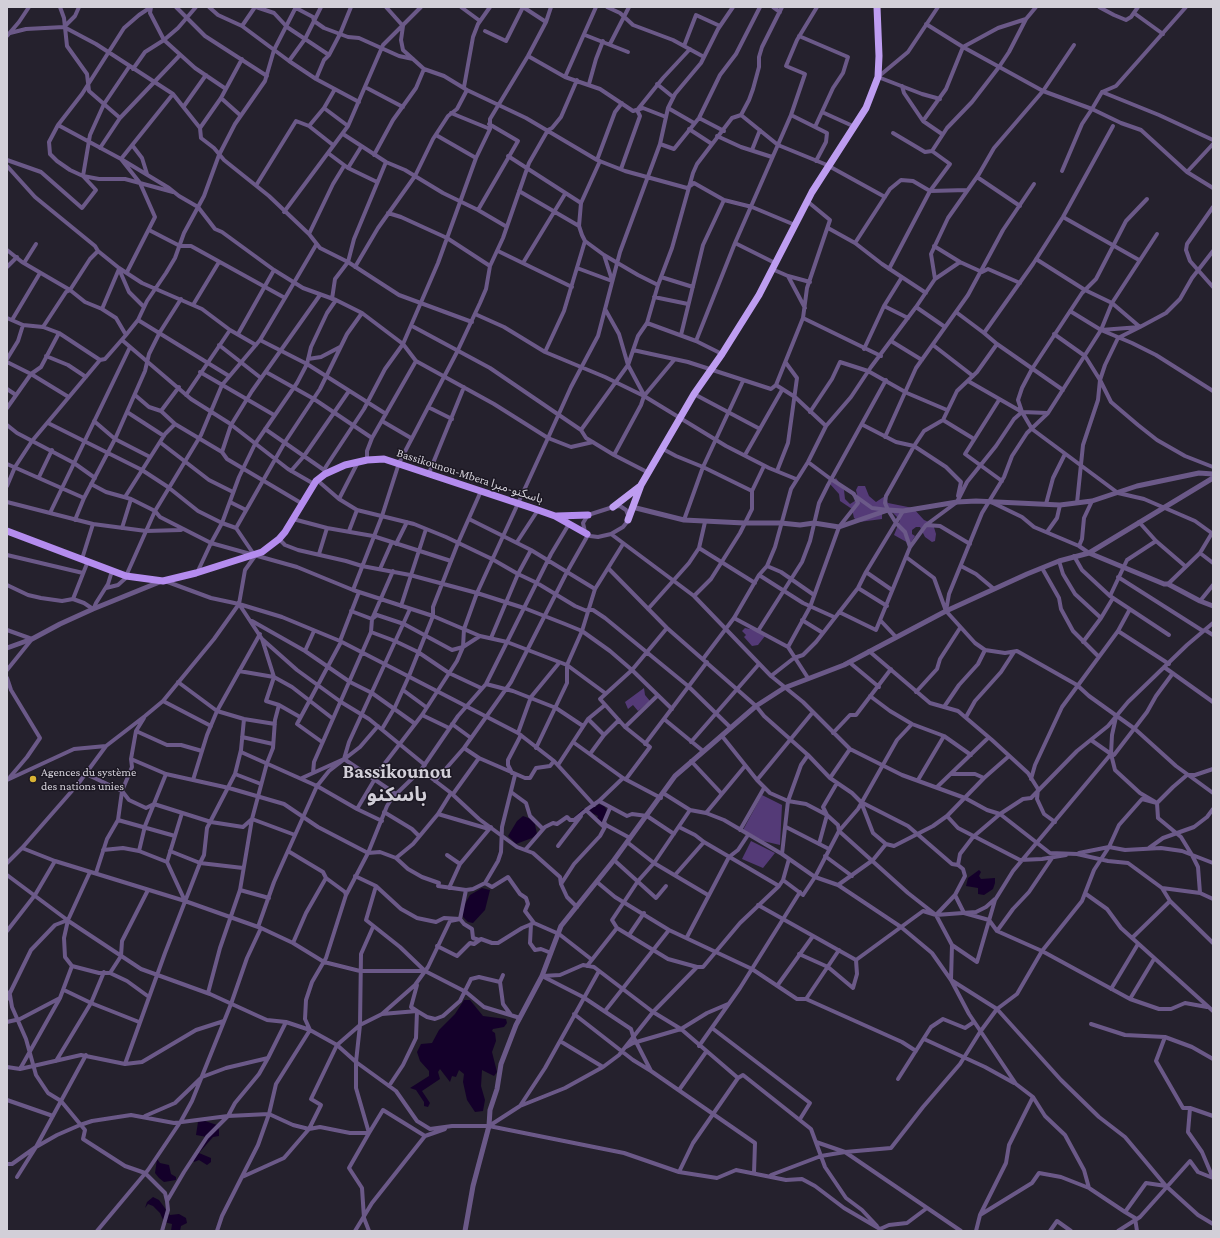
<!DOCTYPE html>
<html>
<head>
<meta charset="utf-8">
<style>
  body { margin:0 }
  #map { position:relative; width:1220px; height:1238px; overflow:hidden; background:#25212d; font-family:"Crimson Pro",serif }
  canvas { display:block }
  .frame { position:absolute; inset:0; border:8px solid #d2cfd8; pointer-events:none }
</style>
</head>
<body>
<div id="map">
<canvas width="1220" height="1238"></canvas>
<div class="frame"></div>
</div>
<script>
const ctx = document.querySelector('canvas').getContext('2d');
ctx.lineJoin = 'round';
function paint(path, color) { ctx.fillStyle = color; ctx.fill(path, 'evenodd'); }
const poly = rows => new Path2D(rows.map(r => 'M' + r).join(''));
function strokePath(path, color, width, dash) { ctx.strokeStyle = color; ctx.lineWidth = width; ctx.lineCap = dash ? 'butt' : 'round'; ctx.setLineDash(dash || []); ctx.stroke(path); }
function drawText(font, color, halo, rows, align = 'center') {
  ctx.font = font + ' "Crimson Pro","Noto Sans Arabic",serif'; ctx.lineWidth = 3; ctx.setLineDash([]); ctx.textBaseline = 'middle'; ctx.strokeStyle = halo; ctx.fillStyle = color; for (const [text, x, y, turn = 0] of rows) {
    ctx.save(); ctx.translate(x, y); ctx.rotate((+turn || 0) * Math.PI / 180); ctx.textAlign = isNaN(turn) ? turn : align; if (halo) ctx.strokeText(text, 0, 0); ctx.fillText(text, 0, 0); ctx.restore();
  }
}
const green = poly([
  [836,478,844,490,845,499,850,504,858,499,856,490,858,486,865,486,869,496,876,502,885,496,888,503,913,508,924,520,933,524,936,534,935,541,932,542,925,537,920,527,916,527,912,530,912,534,915,536,910,544,894,535,900,520,893,513,886,510,882,513,882,519,859,522,854,518,852,509,840,501,839,494,830,484],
  [745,628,755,630,765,636,758,645,752,646,744,637,746,635,742,631],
  [644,688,645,695,650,701,638,711,633,705,628,709,625,702],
  [762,795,782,805,780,845,763,841,743,830],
  [751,841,775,853,763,868,742,859]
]);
const water = poly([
  [599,804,604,806,607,810,604,825,597,819,598,816,588,811,579,819,569,818,573,818,583,809,595,807],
  [523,816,534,820,537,834,532,838,516,844,508,836,517,821],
  [979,870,981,872,979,876,981,879,995,878,995,883,993,889,984,895,978,894,978,888,966,886,968,878],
  [482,888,490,890,485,910,473,923,468,922,463,917,463,907,470,895],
  [464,1000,470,1000,483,1016,506,1019,507,1023,504,1027,493,1029,492,1031,495,1033,496,1041,492,1052,497,1072,494,1076,482,1070,481,1086,485,1100,483,1111,475,1112,467,1100,463,1082,464,1074,459,1070,456,1077,452,1076,450,1082,440,1069,438,1072,440,1079,422,1091,430,1103,428,1107,424,1106,424,1102,416,1090,410,1088,429,1076,429,1071,420,1061,417,1052,421,1044,432,1043,439,1030,455,1014],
  [202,1120,217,1125,219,1130,219,1136,213,1137,199,1153,211,1158,211,1162,207,1165,199,1160,194,1162,193,1159,207,1137,196,1135,198,1122],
  [157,1159,160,1163,169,1165,171,1174,176,1177,176,1180,164,1182,159,1178,155,1173],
  [153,1197,159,1200,170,1215,179,1214,186,1218,187,1223,181,1226,180,1231,171,1231,172,1224,164,1222,160,1213,153,1206,148,1204,145,1208,147,1202]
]);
const minor = poly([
  [60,7,64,18,67,46,87,74,89,91,120,118],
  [151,7,150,13,164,40,195,68,226,89],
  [176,7,205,36,267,76],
  [209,7,218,15,242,26,289,61,316,79,359,102],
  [256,7,274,13,287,27,329,55],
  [386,7,403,26],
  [461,7,480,21],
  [523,7,546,22],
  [607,7,620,13,633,25,673,40,704,57],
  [773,7,780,12],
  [1099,7,1114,15,1126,20,1131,17,1138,7],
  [296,8,313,17,314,21,324,28,348,37,359,38,399,56,413,59],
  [1134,13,1163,34],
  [926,24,963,47,1043,91,1092,109,1102,92,1116,86,1186,7],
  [242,26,255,7],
  [403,26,401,40,403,50,424,69,444,76,467,90,526,118,597,160,625,171,687,188,694,183,724,200,752,207,795,225],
  [64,27,75,16,79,7],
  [485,31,506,41,523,7],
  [10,33,26,29,64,27,96,44,173,94,200,128,201,138,214,148,224,160,269,196,309,234,320,248,348,262,399,295,472,322],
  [585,35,628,52],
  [7,36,19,22,29,7],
  [799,36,848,57,843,73,833,88,815,127],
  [610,44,629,7],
  [684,46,696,15,720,26],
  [528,56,565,77,600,89,633,111,643,108,666,117],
  [289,61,305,39,321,7],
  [129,67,104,104,90,135,83,176,70,170,57,161,50,154,49,142,58,125,82,94,124,28,139,15,151,7],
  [133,69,145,52,164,40,178,28,196,7],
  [565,77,596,7],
  [878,77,908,52,938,7],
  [878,77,922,94,940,99],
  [316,79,324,60,329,55,340,34,351,7],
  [589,84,596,59,603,41],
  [657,84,673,97],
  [902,86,904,93,923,121,942,134],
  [365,87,403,107],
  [464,87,473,37,478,24,490,7],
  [1102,92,1159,115,1213,140],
  [221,98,240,115],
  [184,106,206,75],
  [324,108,348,126],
  [668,108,694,123],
  [638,109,663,78,690,49],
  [822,112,855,127],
  [451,113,490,129],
  [741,115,749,100,753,89,759,67,759,57,762,47,782,7],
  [699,118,724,131],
  [923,121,946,89,963,47,998,28,1026,19],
  [58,125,121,159,169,188,179,196,198,207,215,229,222,232,274,270,303,288,336,300,362,313,403,344,416,361,494,404,548,438,477,593,464,629,463,647,457,661,422,715,382,767,357,809],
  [309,126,324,108,335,89],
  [200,128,221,98,242,59],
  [689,129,712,144],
  [343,134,386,162,405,170,443,193,478,210,507,227],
  [436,135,476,158],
  [717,136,741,147,772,157],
  [660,144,674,149,699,118,720,75,736,54,760,7],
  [132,145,142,158,147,174],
  [100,148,120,118,180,55],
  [752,150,760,130],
  [932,151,947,128,972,102,999,67,1009,52,1026,19,1036,7],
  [328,153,348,168,377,182],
  [374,155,393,120,416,88,424,69],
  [508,156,581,203],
  [7,160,41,172,82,208,96,190,83,176,99,179,125,179,173,192],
  [597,160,615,112,622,103],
  [600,161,581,203,579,226,582,235,585,241,604,255,638,275,658,285],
  [816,161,826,142,827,133,791,115,805,74,786,66,797,40,817,7],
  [7,166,35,197,95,246,98,251,119,268,142,283,202,309,230,330,256,345],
  [348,168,361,147],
  [621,169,640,116,637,110],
  [1062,171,1082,124,1092,109,1121,123,1141,130,1187,172,1213,188],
  [1187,172,1213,144],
  [977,177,1020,206],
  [257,184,296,121,309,126,333,145],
  [519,191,579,226],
  [1147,199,1126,221,1096,279,1082,293,1032,369,1022,388,1018,400,1022,412,1032,429,1118,493,1144,499,1195,521,1213,534],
  [807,201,830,220,807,288,803,318,776,385,795,397,826,426],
  [1213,207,1187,244,1186,250,1190,261,1213,287],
  [478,210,518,141,489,124],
  [284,212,348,126,383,45,421,7],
  [388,213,401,217,447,238,490,266],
  [1063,217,1139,260],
  [828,228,855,243,882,264,926,293],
  [149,230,180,246,191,246,285,298,316,245],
  [309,234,333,184,344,166],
  [735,243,775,263],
  [855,243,890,189,901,180,913,181,930,191,967,190],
  [934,246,960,262,982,272,988,269,1020,283],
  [7,250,22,262,70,290,85,302,102,309,116,318,126,335],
  [498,251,572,287],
  [604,255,612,280],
  [1036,259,1085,290,1112,303,1140,327,1118,338,1105,365,1100,380,1098,400,1083,445,1077,503],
  [24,263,36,244],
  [523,263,565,194],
  [7,267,17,257],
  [355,267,378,228,415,176,433,139,448,116,457,109,467,90],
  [577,268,612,281],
  [119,269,129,292,144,307],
  [772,269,788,276,810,282],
  [889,269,930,191,950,164,932,151,925,152,893,133],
  [127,272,155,217,140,183,121,159,173,94],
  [788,276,805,308],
  [661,277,693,287],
  [935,279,931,254,948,218,979,174,994,148,1043,91,1074,45],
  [654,297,688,304],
  [332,299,335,279,348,262,354,239,386,162],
  [336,300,327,313,311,347,307,364,297,383,255,444,239,477,222,523,211,543,297,567,353,590,433,616,480,636],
  [193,305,219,262],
  [884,306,908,318],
  [916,307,945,327],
  [102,309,119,269],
  [605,309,619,334,628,365,644,395],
  [1070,311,1101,330,1132,343,1156,355,1213,391],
  [956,312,984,333,997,344,1063,390],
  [475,314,504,327,545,352,605,377,644,396,726,446,769,468,796,479],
  [7,318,23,325,43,327,59,333,100,360],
  [803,318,881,356],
  [12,320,40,273],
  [138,320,229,376],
  [647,323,696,341,722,354],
  [412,326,490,368,581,430,586,438,614,455,649,473],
  [43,327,66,292,70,290,90,259,98,251],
  [1101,330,1112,303,1157,234],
  [984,333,1033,264,1063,217,1113,126],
  [238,334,274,270],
  [1054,334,1085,356,1100,380,1111,402,1138,425,1157,440,1185,456,1213,467],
  [681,335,703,245,724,200],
  [122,340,191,399,229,423,288,469,314,484],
  [260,340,307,364,386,414],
  [696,341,735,243,791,115],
  [891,341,922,360],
  [219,345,261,378],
  [933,345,973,376],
  [864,349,884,306,902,277],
  [633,350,688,362,771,389,776,385],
  [545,352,564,311,585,241],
  [46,356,68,365,86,377],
  [7,359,18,341,23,325],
  [308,359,321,357,340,347],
  [7,362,31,374,67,396],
  [200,372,274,415],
  [266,372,314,399,372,438],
  [968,381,1022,412,1047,413],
  [7,389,16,395],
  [694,394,760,429],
  [135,395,149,407,161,411,175,424,222,452,227,459,301,503],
  [186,395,230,330],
  [999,400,965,454,1002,481],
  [428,407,452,419],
  [7,408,31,374,41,367,59,333],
  [161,411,179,387],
  [127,412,164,436],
  [810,412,832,379,840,362,868,371,907,393,947,410],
  [943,420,974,439],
  [94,421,115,439,150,457],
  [382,421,411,438],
  [7,425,17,433,74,463,95,478],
  [863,425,896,442,914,446,946,467,961,482,958,496],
  [265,429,324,470],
  [581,430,628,365,638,336,647,323,658,285,672,248,693,173,697,164,732,118,741,115,778,145,827,165,885,197],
  [885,437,916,368,968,295,1003,230,1034,184],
  [593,442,571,447,548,438,571,387,598,336,620,252,660,144,668,108,675,94,701,63,718,29,733,7],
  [161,443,209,480,233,492],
  [663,449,676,456,703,467,752,491],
  [222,452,231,425,252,391,320,295],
  [614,455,641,405,644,396,674,360],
  [745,455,782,390],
  [367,460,367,451,372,438,416,361],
  [808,462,832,480],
  [7,464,84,498],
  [291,471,304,456,349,391],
  [777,471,788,443,797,378,786,363],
  [429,473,464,387],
  [325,474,324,470,327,465,364,409,385,369,403,344,438,263,476,158,490,129,490,119,528,56,546,22,551,7],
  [39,477,52,450],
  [317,480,339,499,357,510,414,524,446,537,492,559,518,574,537,583,575,606,587,611],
  [91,484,106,492,131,499,155,511,160,517,211,543,197,573],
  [7,486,15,467,32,441,100,360,105,359,126,335,138,320,147,301,166,273,175,258,184,233,204,196,219,155,235,124,265,81,274,50,296,7],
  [854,495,872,508,888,510,896,523,905,532,910,547],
  [125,497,165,434,175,424],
  [339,499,358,462],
  [7,502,93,524,146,531,181,530],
  [230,502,246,510],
  [991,502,1022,517,1034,527,1079,546,1089,553],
  [1046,504,1053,478,1065,454],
  [620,506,626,510,628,515,627,522,623,527,611,534,598,537,590,536,585,532,583,523,588,515,613,507,620,506],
  [888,510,885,503,886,496,914,446,924,431,943,420,957,391,977,372,997,344],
  [50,513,130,347],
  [293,519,327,528,373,536,451,561],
  [469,519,531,550,595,589],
  [75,520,84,498,115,439,145,371,149,354,160,332,181,299],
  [684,520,703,467,743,381],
  [1139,522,1156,541,1185,566],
  [926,525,940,526,970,544],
  [122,528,131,499],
  [236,528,285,442,320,389,347,334,362,313],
  [349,531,357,510],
  [1047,532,1057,518,1060,505],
  [611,534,694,596,771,676,803,702,850,749,902,775,965,798,987,810,1000,814,1050,853,1077,854,1108,861,1128,863,1162,888,1170,901,1213,943],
  [279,539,285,545,298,550,346,561,362,566,410,575,477,593,524,608,565,624,582,631,610,651,632,670,672,709],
  [517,542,538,510],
  [396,544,407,522],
  [1079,546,1082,539,1084,518,1092,501],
  [699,548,755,583],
  [1200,553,1213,563],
  [319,554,327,528],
  [7,555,83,573],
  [1074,556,1082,570,1110,596,1169,635],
  [906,557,934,578,946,611,975,643,985,650,1005,653,1017,651,1077,685,1089,696,1135,729,1176,766,1213,793],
  [82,559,93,524],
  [1059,561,1063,574,1075,594,1101,618],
  [767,566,781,572,814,595],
  [961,566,976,574,994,589],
  [608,568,667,628,756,706,764,716,808,755,830,778,852,793,861,802,908,826,952,864,958,865],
  [1042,568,1059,598,1061,609,1073,631,1098,656],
  [380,569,392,542],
  [866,572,892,590],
  [759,575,803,603,834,617],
  [126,576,155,511,201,435,222,385,260,340,285,298],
  [1118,577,1203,631],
  [165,581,211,598,239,604,282,617,340,641,518,733,554,761,594,805],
  [1168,584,1200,553,1212,533],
  [7,585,28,595,41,598,62,601,73,599,84,603,93,609],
  [106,588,118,585,128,576],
  [858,588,887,606],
  [353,590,382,516,399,463,457,352,480,303,486,289,490,266,503,238,529,163,548,130,552,128,561,117,577,80],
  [694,596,711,579,740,533,752,509,752,491,764,466],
  [1110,596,1127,560,1156,541],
  [73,599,88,561],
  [1200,601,1213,585],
  [401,606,426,529],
  [94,608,96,603,108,584,112,571],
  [648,609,689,563,699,548,705,522],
  [587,610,593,610,605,618,688,686,730,727],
  [351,611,372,619,377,615,404,624,452,650,463,647,480,636,507,642,567,665,605,693],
  [946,611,949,594,982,513,1004,477,1012,456,1027,433,1048,413,1101,330,1140,327,1166,313,1180,299,1192,278,1213,251],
  [839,612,876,630,910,547,926,525,957,502,967,482,996,446,1014,419,1022,412],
  [734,618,788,647,808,678],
  [802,620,823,633],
  [252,621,305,651,350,682,372,693,414,723],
  [881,621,896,637],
  [7,630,32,639,7,670],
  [1205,630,1213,635],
  [758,631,802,562,810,541,819,503,828,485,886,380],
  [1118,631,1169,664],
  [371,632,395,641,418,652,449,673,481,688],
  [491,638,518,574,531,550],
  [262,639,297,670,341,702,369,719,425,765],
  [340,641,359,592],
  [1083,642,1101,618,1113,598],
  [788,647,810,607,839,527,858,503,854,494,831,479],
  [305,651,314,631],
  [869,651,930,703,958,711,992,740,1028,773,1038,789,1037,799,1044,814,1055,822],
  [703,659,734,618,759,575,767,566,775,547,791,489,808,462,826,426,851,397,871,367,916,307,935,279,960,262],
  [849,662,879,687],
  [1164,667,1213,702],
  [239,671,274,677,292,687,332,718],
  [771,676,794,658,803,655,816,642,858,588,866,572,903,511],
  [7,678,11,690,40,738,27,757,10,777],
  [178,682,217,711,244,719,275,724],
  [486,684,513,691,556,708,583,726],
  [403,690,426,707],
  [916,692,937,669,940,659,960,628],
  [870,696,890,711,912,724,944,736,971,755],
  [163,701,211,726],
  [279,705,300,717],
  [944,707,959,685,978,664,985,650],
  [422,715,449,728],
  [966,717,975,701,1001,672,1014,652],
  [1116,717,1112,735,1111,754,1115,770,1140,793,1157,803,1158,818,1181,837,1192,855,1198,867,1200,893],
  [588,719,604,735],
  [664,719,703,751],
  [452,724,471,738],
  [625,727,657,696],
  [382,729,395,707,409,676,433,616,433,607,458,543,481,491],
  [136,731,167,745,181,745,202,751],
  [518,733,531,697,559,663],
  [833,733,850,715,856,715,891,669],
  [722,736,757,780,770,793,788,801,806,804,827,815,838,825,839,831,908,893,936,915,952,945,951,980,969,1014,1016,1084,1033,1097,1045,1116,1065,1135,1084,1170,1089,1188],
  [242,737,273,744],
  [1091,740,1111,754],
  [322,742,297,724,341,642],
  [573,742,623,778,661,798],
  [691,742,759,664],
  [645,744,707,662],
  [464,748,479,758],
  [536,748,567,683,567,665,582,631,595,589,623,544],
  [241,752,317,786,357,809,382,821],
  [590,754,604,735,619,720],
  [131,759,166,774,229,788,284,804,318,827,368,853,380,852,396,858,408,869,422,877,439,883,438,886,466,890],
  [344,759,396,794],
  [691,761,721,793],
  [558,765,588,719,605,705],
  [421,770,451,793,479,819,517,847,533,853,560,877,561,884,567,897,577,907],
  [313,773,314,762,371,632,372,619,393,571],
  [512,773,508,765,508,760,521,735],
  [86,774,122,791,129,800,146,808,154,804,211,822,243,827,252,819,295,835],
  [235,774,261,784],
  [952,774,975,774,984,778,1009,756],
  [302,778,344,759,349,742,410,609],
  [830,778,850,749],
  [626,779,650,747,625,727,600,699,632,670,667,628],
  [1031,779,1035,765,1062,707,1118,631,1130,609],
  [7,780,74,749,106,746,145,716,163,701,214,639,239,604,245,570,255,556,236,528,222,523,198,511,168,487,142,470,48,423],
  [193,780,207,735,217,711,260,634],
  [757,780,813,712],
  [918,780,944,736],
  [435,781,464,748,511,682,567,572,588,535],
  [937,787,988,738],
  [511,792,526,803,530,816,543,829],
  [663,793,690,810,706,813,724,820,782,854,815,877,838,885,901,927,932,953,951,980,997,1009,1061,1080,1099,1117,1125,1137,1166,1186,1198,1215,1213,1224],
  [453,794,479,758,525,778,530,778,536,768,550,766,554,761],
  [599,801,627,816,632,814,647,816,674,834],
  [586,810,599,801,623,778],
  [690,810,654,863,638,881,612,920,617,928,668,959,697,967],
  [384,812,412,829,419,836],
  [182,813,167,862,185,901],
  [706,813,745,766],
  [438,814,489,829],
  [947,816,958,828,1020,860,1042,859,1066,855],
  [118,820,175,836],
  [786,827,829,849],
  [740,830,764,788],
  [627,842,654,863,708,895],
  [704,842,779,886],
  [819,844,827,815,823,807,837,783],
  [886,844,894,846,933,826,947,816,984,778],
  [558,846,581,816],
  [22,848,78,784,106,746],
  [1149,848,1163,838,1194,827,1207,817,1213,809],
  [526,849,545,827,553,823,557,824,567,817,570,820,574,820,585,811,587,811,603,826,606,825,630,838],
  [103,850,123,848,139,851,167,862],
  [139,851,145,826,166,774],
  [170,851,200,863,204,855,207,828,235,774,241,750,244,719],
  [288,851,323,872,326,878,345,892,346,895],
  [1079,853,1109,847,1125,850,1161,848,1182,851,1213,863],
  [782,854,788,801,801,765,808,755],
  [447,855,460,864],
  [825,856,852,876],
  [396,858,413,844,438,814,451,793],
  [614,860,656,898,666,886],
  [7,863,22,848,55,861,185,901,261,928,293,943,324,962,360,971,425,971],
  [90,872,68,920,64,938,65,957,72,966,99,973,110,973,127,981,149,997],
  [96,873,107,839,118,820,122,791,132,767,131,759,136,731,144,718],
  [7,875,70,922,141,969,210,994,258,1016,267,1020,286,1022,310,1030,337,1045,356,1062,396,1091,417,1121,430,1129,452,1126,489,1126,624,1153,679,1172,717,1178,736,1170,786,1180,802,1179,815,1186,844,1208,880,1229,889,1225,907,1223,927,1208],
  [675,875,704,842,695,835,679,827],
  [355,876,376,886,401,909,417,918,436,922,444,918,460,919,464,924,472,929,473,938,479,940],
  [783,880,803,895,815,877,839,831,858,809,897,740,912,724],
  [597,882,615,897,669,930,752,969,797,999,806,999,902,1042,916,1051],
  [485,883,492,887,508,877,520,894,526,898,528,904,525,911,534,923,559,934,591,959],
  [561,884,574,864,600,836,606,825,604,822,610,808],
  [838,885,873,860,886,844,873,833,861,802],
  [376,886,366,920,400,947,425,971,466,992,484,1007,520,1018],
  [449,888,460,864,491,827],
  [1162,888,1200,893,1213,899],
  [240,890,269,898],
  [1086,894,1107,909,1121,928,1213,1011],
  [955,895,964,913,989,920,997,931,1042,951,1130,999,1159,1009,1171,1009,1185,1003,1207,1007],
  [758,905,856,960],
  [936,915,976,912,986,907,995,899],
  [531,924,530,943,535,950,541,949,551,953],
  [258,927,274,882,317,786,329,771,360,747,378,726],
  [7,931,35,895,55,861],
  [997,931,1013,909,1029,892,1052,858],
  [629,935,644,913],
  [687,937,729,857,738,850,748,835],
  [1132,938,1170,901],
  [293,943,306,913,326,878],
  [952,945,977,962,995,900,1013,871,1111,754,1114,755,1147,712,1156,696,1173,673],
  [437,946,457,956,470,943,474,944,481,939,492,943,498,943,522,928,534,923],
  [799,954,828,967,853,988,857,974,856,960],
  [856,960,923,911,936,915,955,895,965,876,963,869,958,865,960,854,973,837,1000,814,1023,799,1031,798,1077,751,1108,726,1128,702,1187,645,1213,623],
  [587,966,617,928],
  [110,973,121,956,122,941,148,890],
  [503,975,500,982,503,1004,511,1015],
  [542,976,560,975,583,965,594,967,653,1012,681,1029,738,1078,743,1075,811,1129,825,1167,846,1198,862,1210,877,1226],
  [542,976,583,997,631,1029,633,1036,651,1071,755,1143,754,1173],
  [777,986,813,936],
  [1111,989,1138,944],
  [64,990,91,1003,139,1022],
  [7,992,10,995,12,1007,26,1039,36,1075,48,1093,61,1101,85,1130,83,1139,125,1166,145,1173,165,1193,167,1201],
  [208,993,220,948,240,890,252,819,267,763,273,748,275,720,279,705,266,701,274,677,262,639,239,604],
  [7,999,31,950,55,925,68,920],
  [806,999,839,950],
  [1130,999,1154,959],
  [605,1011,669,930],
  [382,1014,417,1011,427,1017,435,1019,443,1016,460,1001,471,979,479,977,500,982],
  [574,1014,633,1060,651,1071],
  [7,1022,20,1019,60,998],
  [1091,1024,1125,1035,1165,1037,1192,1047,1213,1059],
  [712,1028,810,1103,800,1119],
  [310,1030,305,1019,306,1000,312,982,326,958,346,895,368,853,387,806,392,798,421,770,458,716,486,684,551,554,569,524],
  [1165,1037,1156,1061,1183,1108,1190,1108,1188,1132,1202,1152,1213,1178],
  [924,1039,985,1067,1014,1083],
  [560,1041,603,1067],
  [699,1046,740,988,800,892],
  [626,1047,633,1043,681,1029,707,1013,728,1004],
  [56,1061,91,1003,104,972],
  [125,1064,165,953,200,863,243,868],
  [7,1067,20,1069,81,1055,125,1064,142,1062,196,1030,224,1021],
  [20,1069,60,998,72,966],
  [898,1079,931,1027,943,1019,965,1028,974,1022],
  [389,1086,403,1065,416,1038,417,1011,411,1007,417,985],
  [679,1090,706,1052],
  [7,1100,53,1116],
  [520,1106,545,1068,599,971],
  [1190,1108,1213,1116],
  [145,1116,175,1103,202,1077,226,1068,268,1058,286,1022],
  [489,1126,520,1106,565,1088,603,1067,619,1055,653,1012,697,967,703,967,740,923,779,886,783,880,789,859],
  [816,1142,845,1152,891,1148,923,1107,960,1064,980,1032,997,1009,1017,994,1042,951,1082,901,1094,870,1109,847,1119,825,1142,799,1157,803,1173,787,1187,775,1195,775,1213,769],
  [7,1164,12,1164,36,1147,57,1135,80,1125,92,1121,131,1115,174,1123,228,1116,269,1114,293,1125,309,1129,320,1127,350,1133,369,1133,383,1110,425,1136,445,1129],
  [679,1172,693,1143,738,1078],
  [771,1175,821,1156,845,1152,961,1231],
  [17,1177,36,1147,86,1055],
  [242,1177,284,1158,309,1129,321,1105,311,1099,337,1045,360,1025,382,1014,415,985,428,967,450,921,460,919,466,890,473,889,485,883,498,861,501,852,502,827,515,775],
  [1125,1212,1135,1218,1137,1231],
  [980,1215,1032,1183,1039,1173,1061,1177,1089,1188,1125,1212,1146,1183,1166,1186],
  [97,1231,148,1170,181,1121,192,1101,231,1004,247,958,261,928],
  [162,1231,168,1210,167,1201,184,1172,207,1137,228,1116,235,1103,259,1074,268,1058],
  [217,1231,222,1216,258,1145,269,1114,276,1084,310,1030],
  [355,1231,372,1203,425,1136],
  [369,1231,364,1218,362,1188,349,1168,369,1133,356,1088,356,1062,360,1025,361,954,373,927],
  [976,1231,980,1215,1006,1163,1009,1145,1033,1097],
  [1050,1231,1057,1221,1071,1231],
  [1118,1231,1140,1217,1190,1161,1198,1172,1213,1178]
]);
const tertiary = poly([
  [632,507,684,520,744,523,781,523,800,525,814,523,839,527,888,510,903,511,957,502,976,501,1060,505,1092,501,1137,486,1199,473,1213,474],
  [1089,553,1164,584,1168,584,1200,601,1213,606],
  [7,648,32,639,60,624,93,609,162,581],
  [465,1231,473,1186,489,1126,490,1110,497,1089,501,1064,516,1025,542,976,561,926,614,860,675,776,756,706,784,688,844,665,946,611,1027,574,1059,561,1089,553,1213,478]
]);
const primary = poly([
  [557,516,588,515],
  [7,531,126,576,163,581,196,573,262,552,279,539,285,532,316,481,325,474,345,465,367,460,384,459,538,510,555,516,587,534]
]);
const trunk = poly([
  [613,507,639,487],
  [628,520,641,485,694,394,722,354,759,295,812,192,866,108,878,77,879,56,877,7]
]);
const markers = [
  [33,779,4,"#d9b334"]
];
const streetNames = [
  ["Bassikounou-Mbera باسكنو-مبرا",470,476,18]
];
const poiNames = [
  ["Agences du système",41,772],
  ["des nations unies",41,786]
];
const townNames = [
  ["Bassikounou",397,772],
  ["باسكنو",397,795]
];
paint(green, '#543a77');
paint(water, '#14002a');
strokePath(minor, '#6b5988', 4);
strokePath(tertiary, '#6b5988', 5);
strokePath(primary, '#b48cee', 7);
strokePath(trunk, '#be9df1', 7);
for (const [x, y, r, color] of markers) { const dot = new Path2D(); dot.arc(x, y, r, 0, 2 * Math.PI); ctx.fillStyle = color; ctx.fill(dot); strokePath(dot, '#1c1823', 1.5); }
drawText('12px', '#d2cfd8', '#1c1823', streetNames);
drawText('12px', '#d2cfd8', '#1c1823', poiNames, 'left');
drawText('bold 20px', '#d2cfd8', '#1c1823', townNames);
</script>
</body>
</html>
